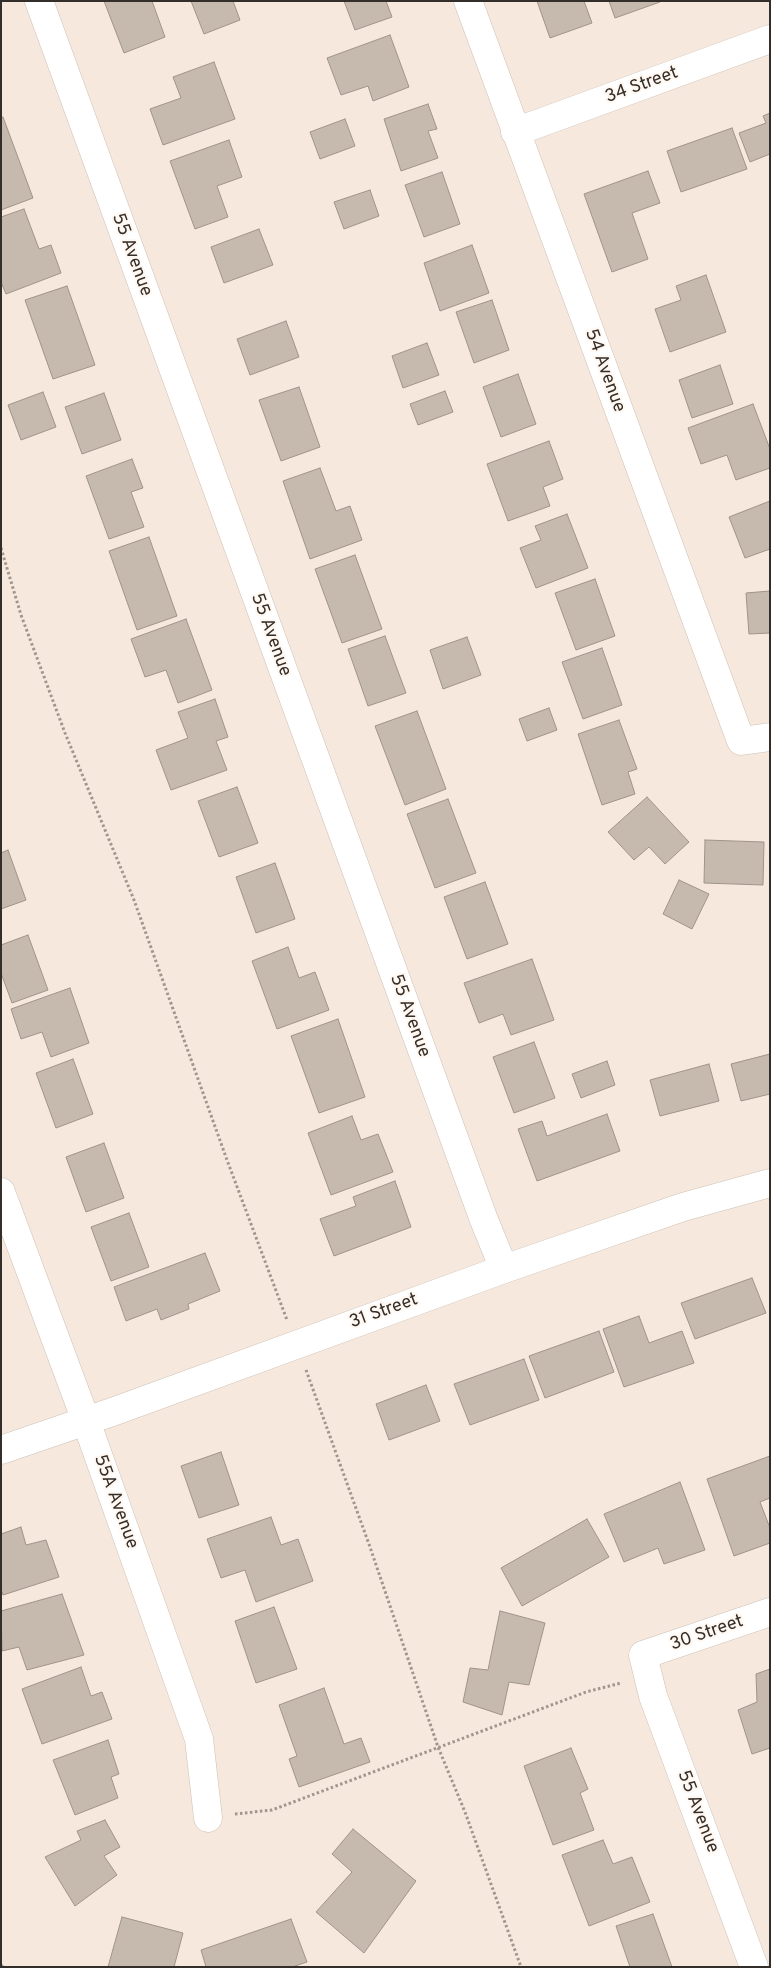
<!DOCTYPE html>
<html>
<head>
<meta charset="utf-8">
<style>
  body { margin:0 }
  #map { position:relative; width:771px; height:1968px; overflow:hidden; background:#f6e8dd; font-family:Overpass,sans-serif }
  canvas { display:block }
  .frame { position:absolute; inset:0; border:2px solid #332e2a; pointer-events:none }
</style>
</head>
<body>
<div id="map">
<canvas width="771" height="1968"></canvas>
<div class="frame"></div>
</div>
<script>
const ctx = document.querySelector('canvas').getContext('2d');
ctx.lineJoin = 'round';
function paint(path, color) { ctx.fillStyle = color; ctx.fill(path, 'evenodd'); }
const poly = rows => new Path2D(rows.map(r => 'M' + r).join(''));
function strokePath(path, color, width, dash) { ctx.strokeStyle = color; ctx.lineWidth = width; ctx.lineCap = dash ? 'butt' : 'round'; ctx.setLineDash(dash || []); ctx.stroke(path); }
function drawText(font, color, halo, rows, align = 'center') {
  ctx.font = font + ' Overpass,sans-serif'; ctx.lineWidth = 4; ctx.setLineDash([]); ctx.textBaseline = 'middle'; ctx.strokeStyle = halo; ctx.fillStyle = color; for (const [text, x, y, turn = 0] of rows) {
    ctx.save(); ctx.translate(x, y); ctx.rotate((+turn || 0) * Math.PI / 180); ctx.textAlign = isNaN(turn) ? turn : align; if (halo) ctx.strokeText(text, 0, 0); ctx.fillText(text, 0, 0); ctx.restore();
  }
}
const building = poly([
  [104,1,152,1,165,37,124,53,104,1],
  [191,1,233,1,240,20,204,34,191,1],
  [344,1,386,1,392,17,355,30,344,1],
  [537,1,584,1,592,23,550,38,537,1],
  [609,1,660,1,660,2,615,18,609,1],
  [390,35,409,87,373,101,368,86,341,95,327,58,390,35],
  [214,62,235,119,163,145,150,109,181,98,173,77,214,62],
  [428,104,437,129,428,131,438,158,401,171,384,119,428,104],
  [770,113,770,154,750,162,739,133,766,123,763,116,770,113],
  [1,117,3,117,33,198,1,210,1,117],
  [345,119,355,146,320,159,310,132,345,119],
  [732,128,747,169,681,192,667,151,732,128],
  [229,140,242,177,217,186,228,217,195,229,170,161,229,140],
  [648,171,660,203,632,213,648,259,612,272,584,194,648,171],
  [442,172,460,224,424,237,405,185,442,172],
  [370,190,379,216,344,229,334,202,370,190],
  [24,209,39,249,51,245,61,273,6,294,1,282,1,217,24,209],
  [259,229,273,265,224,283,211,247,259,229],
  [472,245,489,293,440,311,424,263,472,245],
  [706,275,726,332,670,352,655,309,681,300,676,286,706,275],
  [67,286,95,365,53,379,25,300,67,286],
  [492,300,509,350,474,363,456,312,492,300],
  [286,321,299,357,250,375,237,339,286,321],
  [427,343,439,375,403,388,392,356,427,343],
  [720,365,733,404,692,418,679,380,720,365],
  [518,374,536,424,501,437,483,387,518,374],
  [299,387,320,447,281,461,259,400,299,387],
  [445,391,453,412,418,425,410,404,445,391],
  [43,392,56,427,21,440,8,405,43,392],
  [104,393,121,440,82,454,65,407,104,393],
  [753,404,770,449,770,468,736,480,727,455,701,464,688,428,753,404],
  [549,441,563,479,543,487,550,506,508,521,487,464,549,441],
  [132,459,143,488,131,492,144,527,109,539,86,476,132,459],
  [320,468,336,511,350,506,362,540,310,559,283,481,320,468],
  [770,501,770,549,745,558,729,517,770,501],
  [567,514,588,568,536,588,520,548,541,540,535,526,567,514],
  [149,537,177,616,137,630,109,551,149,537],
  [355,555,382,629,342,643,315,569,355,555],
  [595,579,615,636,576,650,555,593,595,579],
  [770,591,770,633,749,634,746,593,770,591],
  [186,619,212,690,178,703,166,670,145,677,131,639,186,619],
  [385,636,406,693,368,706,348,649,385,636],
  [467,637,481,675,443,689,430,650,467,637],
  [602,648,622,705,583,719,562,662,602,648],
  [215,699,228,737,216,741,227,770,171,790,156,750,188,738,178,712,215,699],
  [549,708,557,730,527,741,519,719,549,708],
  [417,711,446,789,405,805,375,726,417,711],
  [619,720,637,769,628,772,635,794,602,805,578,734,619,720],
  [237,787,258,843,219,857,198,801,237,787],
  [647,797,689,842,665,864,649,847,634,860,608,832,647,797],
  [448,799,476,873,435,888,407,814,448,799],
  [705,840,764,842,763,885,704,883,705,840],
  [8,850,26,900,1,909,1,853,8,850],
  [275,863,295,919,256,933,236,877,275,863],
  [679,880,709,894,692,929,663,914,679,880],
  [485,882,508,944,467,959,444,897,485,882],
  [28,935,48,990,12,1003,1,973,1,945,28,935],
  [288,947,299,978,315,972,329,1010,277,1029,252,961,288,947],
  [532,959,554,1020,511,1035,503,1014,479,1023,464,983,532,959],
  [70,988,89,1043,51,1057,42,1032,21,1039,11,1009,70,988],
  [338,1019,365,1097,319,1113,291,1036,338,1019],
  [534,1042,555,1098,514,1113,493,1057,534,1042],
  [770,1054,770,1094,741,1101,731,1064,770,1054],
  [73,1059,93,1114,56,1128,36,1073,73,1059],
  [607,1061,615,1085,581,1098,572,1074,607,1061],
  [709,1064,719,1101,660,1116,650,1080,709,1064],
  [607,1114,620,1151,537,1181,518,1129,542,1121,547,1136,607,1114],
  [352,1116,361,1140,378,1134,393,1172,331,1195,308,1133,352,1116],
  [104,1143,124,1198,86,1212,66,1157,104,1143],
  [395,1181,411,1227,334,1256,320,1219,356,1206,353,1197,395,1181],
  [129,1213,149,1267,111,1281,91,1227,129,1213],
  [205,1253,220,1291,188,1304,189,1309,161,1320,157,1309,126,1321,114,1287,205,1253],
  [752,1278,766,1313,695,1339,681,1303,752,1278],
  [639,1316,649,1343,682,1331,694,1363,624,1387,603,1329,639,1316],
  [599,1331,614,1372,545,1398,529,1356,599,1331],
  [524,1359,539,1400,470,1425,454,1384,524,1359],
  [426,1385,440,1421,389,1440,376,1404,426,1385],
  [221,1452,239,1505,199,1518,181,1466,221,1452],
  [770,1456,770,1498,760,1502,770,1528,770,1543,734,1556,707,1479,770,1456],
  [680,1482,705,1550,664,1564,658,1548,624,1562,604,1514,680,1482],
  [271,1517,281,1545,298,1539,313,1581,256,1602,245,1570,221,1578,207,1539,271,1517],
  [587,1519,609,1557,522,1606,501,1568,587,1519],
  [21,1527,26,1545,46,1540,59,1577,3,1595,1,1589,1,1534,21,1527],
  [62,1594,84,1655,27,1670,19,1647,2,1651,1,1611,62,1594],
  [274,1607,297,1669,256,1683,235,1621,274,1607],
  [500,1611,545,1623,529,1685,509,1682,502,1715,463,1702,470,1668,488,1670,500,1611],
  [81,1667,91,1696,102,1692,112,1719,42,1744,22,1689,81,1667],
  [770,1669,770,1748,752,1754,738,1710,757,1702,756,1674,770,1669],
  [324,1688,344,1744,361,1738,370,1762,299,1787,289,1759,297,1756,279,1705,324,1688],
  [108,1740,119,1774,111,1777,118,1798,75,1815,53,1760,108,1740],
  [571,1748,588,1789,580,1793,594,1830,553,1845,524,1766,571,1748],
  [105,1820,120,1847,104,1856,117,1875,75,1906,45,1857,81,1840,77,1831,105,1820],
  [353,1829,416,1881,364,1953,316,1912,352,1872,332,1854,353,1829],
  [603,1840,613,1864,632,1857,650,1902,589,1926,562,1855,603,1840],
  [653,1914,672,1967,630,1967,616,1926,653,1914],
  [122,1917,183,1933,174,1967,108,1967,122,1917],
  [291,1919,307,1962,292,1967,206,1967,201,1950,291,1919]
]);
const path = poly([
  [1,548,21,615,65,733,134,900,227,1160,287,1320],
  [306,1370,370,1547,438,1747,465,1812,521,1967],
  [235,1814,272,1810,586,1692,621,1683],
  [1,1965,3,1967]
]);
const street = poly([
  [39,1,484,1220,504,1269],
  [468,1,741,741,770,737],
  [515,132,770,39],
  [1,1192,86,1421,199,1739,208,1818],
  [754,1967,653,1696,643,1655,770,1612]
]);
const secondary = poly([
  [1,1450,115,1411,504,1269,683,1207,770,1183]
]);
const streetNames = [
  ["34 Street",642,86,-20],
  ["55 Avenue",131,255,70],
  ["54 Avenue",604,371,70],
  ["55 Avenue",270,635,70],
  ["55 Avenue",409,1016,70],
  ["31 Street",384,1312,-20],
  ["55A Avenue",115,1502,70],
  ["30 Street",707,1634,-19],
  ["55 Avenue",697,1812,69]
];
paint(building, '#c6b9ae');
strokePath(building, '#a09389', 1);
strokePath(street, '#cec1b5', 29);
strokePath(secondary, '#cec1b5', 29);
strokePath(path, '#a0968e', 3, [2.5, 2.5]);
strokePath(street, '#fff', 28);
strokePath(secondary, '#fff', 28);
drawText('18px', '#332e2a', '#fff7f0', streetNames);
</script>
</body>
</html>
